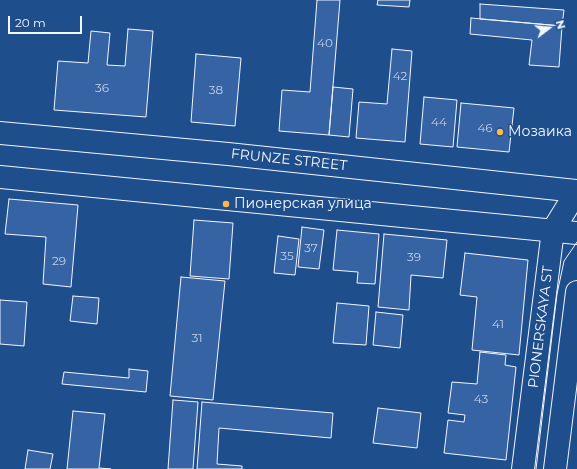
<!DOCTYPE html>
<html>
<head>
<meta charset="utf-8">
<style>
  body { margin:0 }
  #map { position:relative; width:577px; height:469px; overflow:hidden; background:#1f4e8c; font-family:Montserrat,sans-serif }
  canvas { display:block }
  .north { position:absolute; left:529px; top:8px; width:40px; height:40px; -webkit-text-stroke:3px #1f4e8c; paint-order:stroke; rotate:74deg; font-size:11px; font-weight:700; line-height:16px; text-align:center; color:#f2f6ff }
  .north::after { content:''; display:block; margin:auto; width:14px; height:18px; background:#f2f6ff; clip-path:polygon(50% 0,100% 100%,50% 72%,0 100%) }
  .scale { position:absolute; left:8px; top:16px; width:74px; height:18px; box-sizing:border-box; border:2px solid #f2f6ff; border-top:0; padding-left:5px; font-size:12px; line-height:14px; white-space:nowrap; color:#f2f6ff; -webkit-text-stroke:3px #1f4e8c; paint-order:stroke }
</style>
</head>
<body>
<div id="map">
<canvas width="577" height="469"></canvas>
<div class="north">N</div>
<div class="scale">20 m</div>
</div>
<script>
const ctx = document.querySelector('canvas').getContext('2d');
ctx.lineJoin = 'round';
function paint(path, color) { ctx.fillStyle = color; ctx.fill(path, 'evenodd'); }
const poly = rows => new Path2D(rows.map(r => 'M' + r).join(''));
function strokePath(path, color, width, dash) { ctx.strokeStyle = color; ctx.lineWidth = width; ctx.lineCap = dash ? 'butt' : 'round'; ctx.setLineDash(dash || []); ctx.stroke(path); }
function drawText(font, color, halo, rows, align = 'center') {
  ctx.font = font + ' Montserrat,sans-serif'; ctx.lineWidth = 3; ctx.setLineDash([]); ctx.textBaseline = 'middle'; ctx.strokeStyle = halo; ctx.fillStyle = color; for (const [text, x, y, turn = 0] of rows) {
    ctx.save(); ctx.translate(x, y); ctx.rotate((+turn || 0) * Math.PI / 180); ctx.textAlign = isNaN(turn) ? turn : align; if (halo) ctx.strokeText(text, 0, 0); ctx.fillText(text, 0, 0); ctx.restore();
  }
}
const building = poly([
  [317,0,340,0,329,135,279,131,282,90,310,92,317,0],
  [378,0,410,0,409,7,377,5,378,0],
  [480,4,564,10,562,26,480,19,480,4],
  [471,18,562,26,559,67,529,65,532,40,470,34,471,18],
  [128,29,153,31,146,117,54,110,58,61,88,63,91,31,110,33,107,65,125,66,128,29],
  [392,49,412,51,405,142,356,138,359,102,387,104,392,49],
  [196,54,241,58,235,126,191,122,196,54],
  [333,87,353,89,349,137,329,135,333,87],
  [424,97,457,100,453,147,420,144,424,97],
  [461,103,514,108,509,152,457,147,461,103],
  [9,199,78,205,71,287,43,284,46,237,5,234,9,199],
  [194,220,233,223,229,279,190,276,194,220],
  [302,227,324,230,319,269,298,267,302,227],
  [337,230,379,234,375,284,357,283,358,272,333,270,337,230],
  [384,234,447,240,443,278,411,275,409,310,378,307,384,234],
  [278,236,299,239,295,275,274,273,278,236],
  [465,253,528,260,519,355,472,350,477,297,460,295,465,253],
  [181,277,225,281,213,400,170,396,181,277],
  [73,296,99,298,97,324,70,321,73,296],
  [0,300,27,302,24,346,0,344,0,300],
  [337,303,369,306,366,345,333,343,337,303],
  [376,312,403,315,400,348,373,345,376,312],
  [480,352,506,355,505,365,516,367,506,460,444,453,448,420,464,422,465,415,448,413,452,382,477,384,480,352],
  [129,369,148,371,146,392,62,384,64,372,129,378,129,369],
  [173,400,198,402,193,469,168,469,173,400],
  [202,402,333,413,331,438,219,428,217,464,242,466,242,469,197,469,202,402],
  [378,408,421,413,417,448,373,443,378,408],
  [73,411,105,414,99,468,111,469,67,469,73,411],
  [28,450,53,454,50,469,25,469,28,450]
]);
const secondary = poly([
  [523,469,553,230],
  [555,469,577,292]
]);
const primary = poly([
  [0,133,228,154,577,191],
  [0,177,577,233],
  [553,230,577,191]
]);
const tram = poly([
  [536,469,557,294,564,261,577,242]
]);
const markers = [
  [500,132,4,"#ffb74d"],
  [226,204,4,"#ffb74d"]
];
const numberNames = [
  ["40",325,43],
  ["42",400,76],
  ["36",102,88],
  ["38",216,90],
  ["44",439,122],
  ["46",485,128],
  ["37",311,248],
  ["35",287,256],
  ["39",414,257],
  ["29",59,261],
  ["41",498,324],
  ["31",197,338],
  ["43",481,399]
];
const poiNames = [
  ["Мозаика",508,132],
  ["Пионерская улица",234,204]
];
const streetNames = [
  ["FRUNZE STREET",289,160,6],
  ["PIONERSKAYA ST",541,327,-83]
];
paint(building, '#3563a3');
strokePath(building, '#f2f6ff', 1);
strokePath(secondary, '#f2f6ff', 24);
strokePath(primary, '#f2f6ff', 24);
strokePath(secondary, '#1f4e8c', 22);
strokePath(primary, '#1f4e8c', 22);
strokePath(tram, '#f2f6ff', 1);
for (const [x, y, r, color] of markers) { const dot = new Path2D(); dot.arc(x, y, r, 0, 2 * Math.PI); ctx.fillStyle = color; ctx.fill(dot); strokePath(dot, '#1f4e8c', 1.5); }
drawText('12px', '#c3d1e8', null, numberNames);
drawText('14px', '#f2f6ff', '#1f4e8c', poiNames, 'left');
drawText('14px', '#f2f6ff', '#1f4e8c', streetNames);
</script>
</body>
</html>
